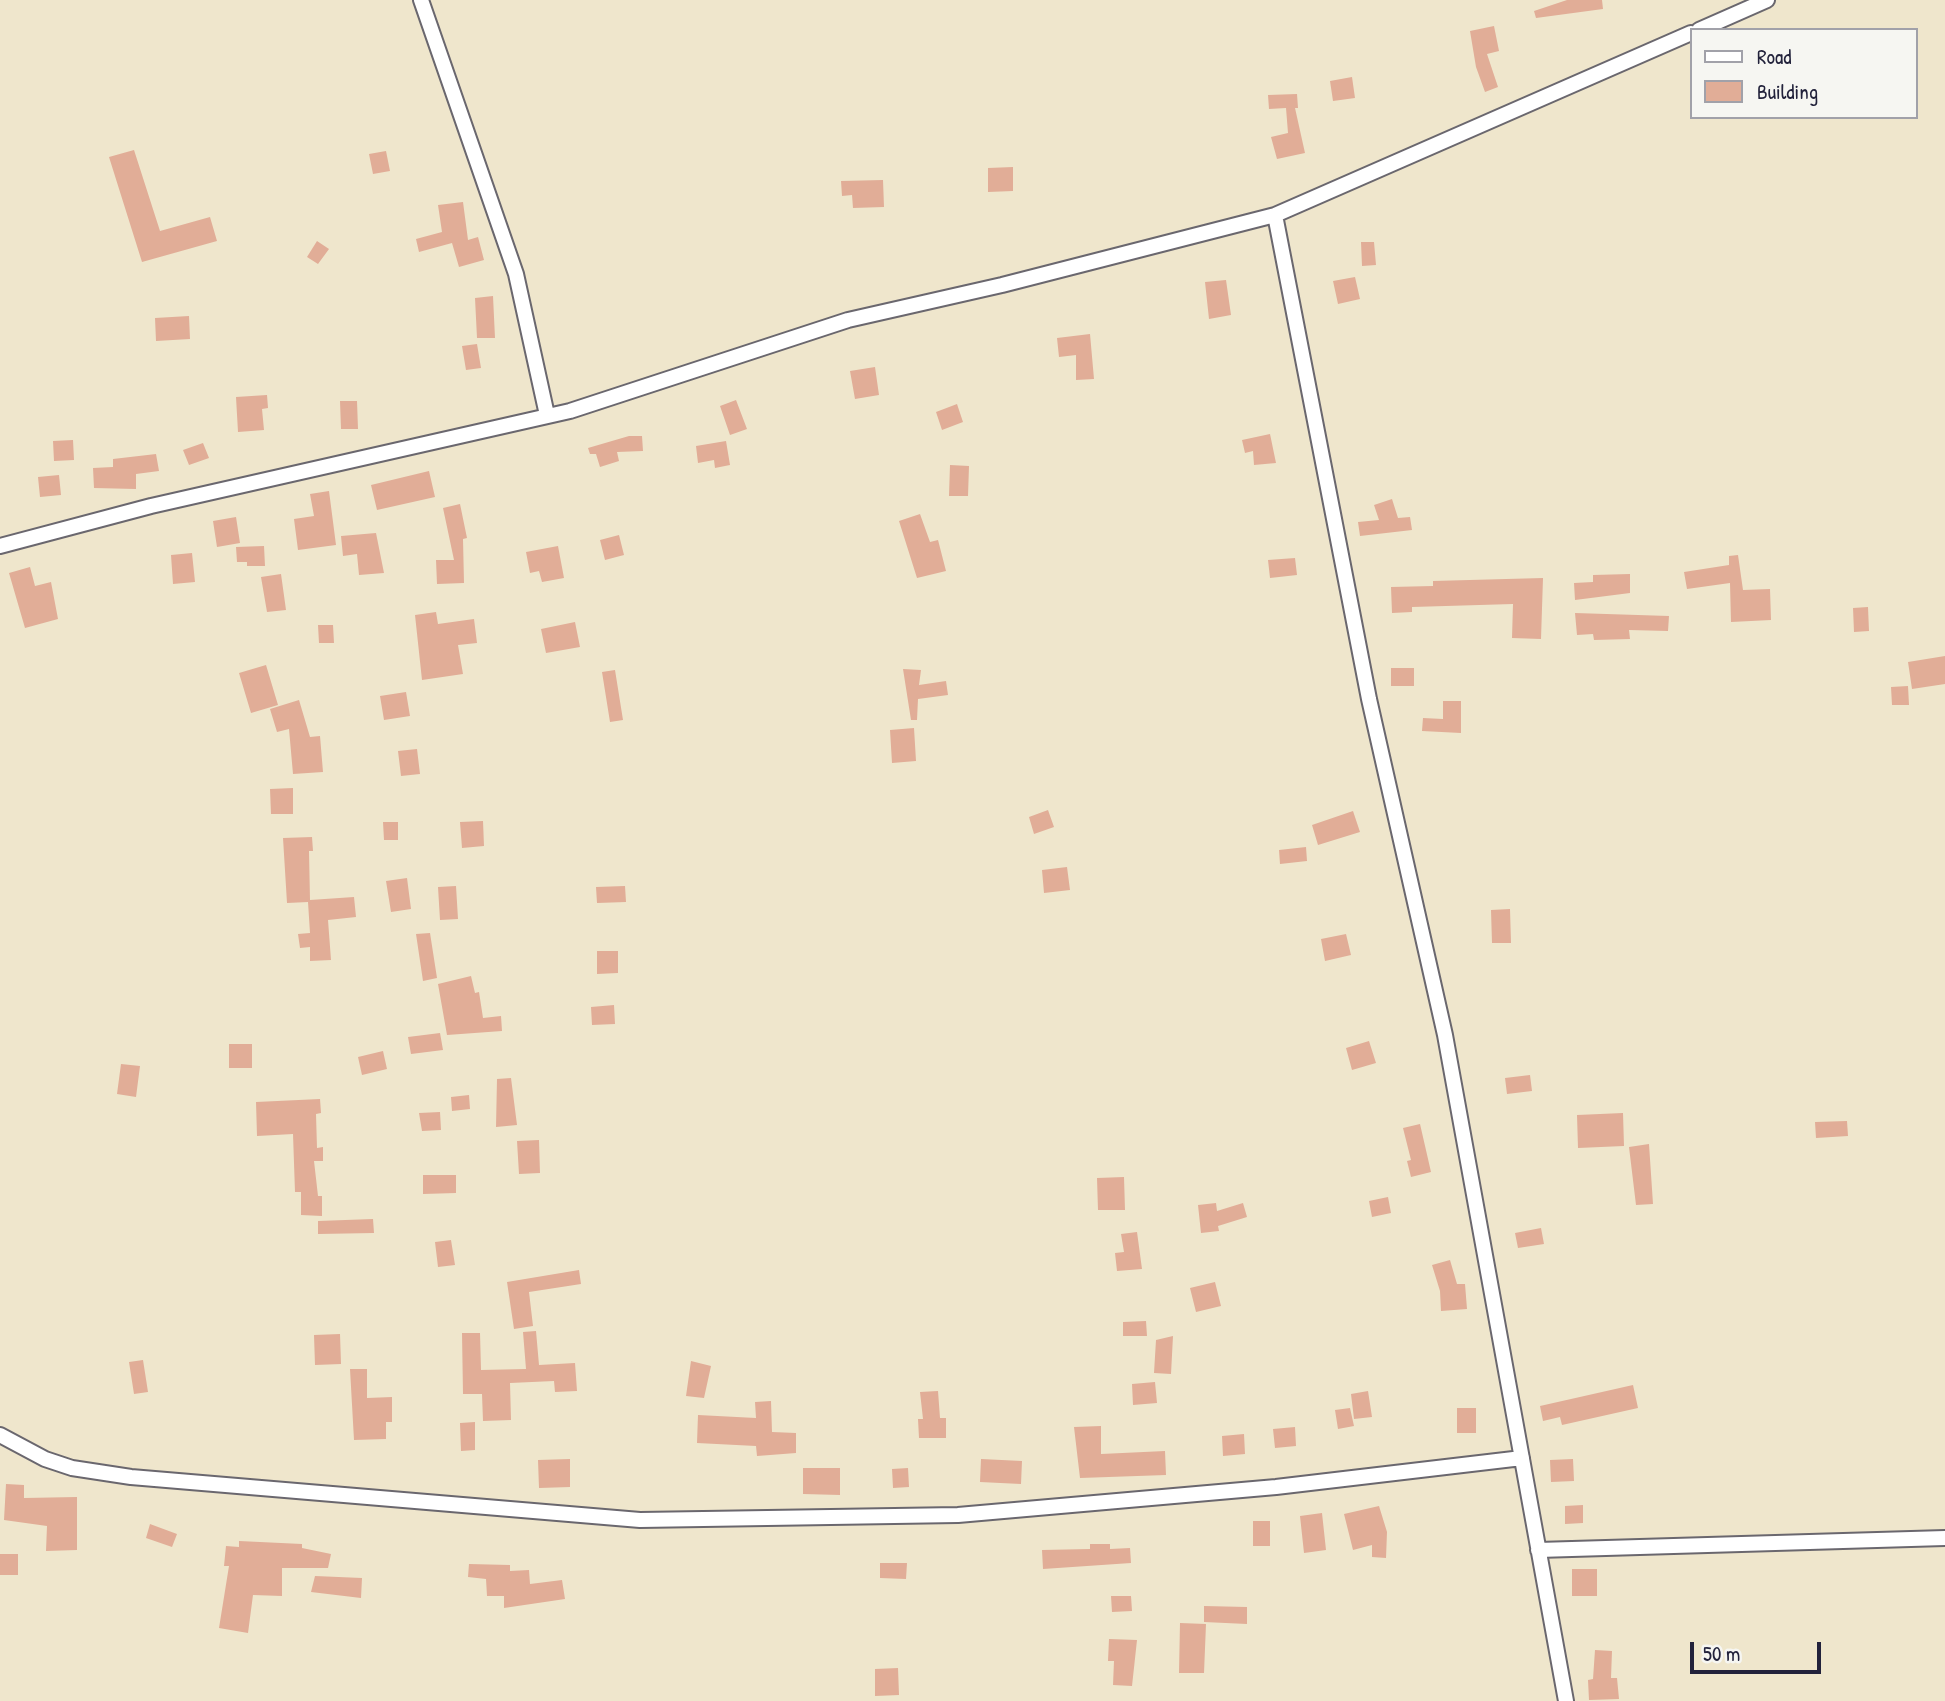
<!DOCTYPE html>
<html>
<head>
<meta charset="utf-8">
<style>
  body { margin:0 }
  #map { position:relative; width:1945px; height:1701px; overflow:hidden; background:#efe6cc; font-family:"Patrick Hand",sans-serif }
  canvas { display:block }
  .legend { position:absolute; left:1690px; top:28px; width:228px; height:91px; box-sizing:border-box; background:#f6f6f2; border:2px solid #a1a1a9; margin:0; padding:9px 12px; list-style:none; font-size:21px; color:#22223b }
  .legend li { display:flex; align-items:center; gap:14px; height:35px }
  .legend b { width:35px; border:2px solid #a1a1a9 }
  .scale { position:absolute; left:1690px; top:1642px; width:131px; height:32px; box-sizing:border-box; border:4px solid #22223b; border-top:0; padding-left:9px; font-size:21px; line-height:24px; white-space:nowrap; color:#22223b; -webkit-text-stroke:5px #f6f6f2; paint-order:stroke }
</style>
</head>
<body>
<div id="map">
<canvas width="1945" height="1701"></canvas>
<ul class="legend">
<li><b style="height:9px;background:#fff"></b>Road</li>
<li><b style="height:19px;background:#e1ad97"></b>Building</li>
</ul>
<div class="scale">50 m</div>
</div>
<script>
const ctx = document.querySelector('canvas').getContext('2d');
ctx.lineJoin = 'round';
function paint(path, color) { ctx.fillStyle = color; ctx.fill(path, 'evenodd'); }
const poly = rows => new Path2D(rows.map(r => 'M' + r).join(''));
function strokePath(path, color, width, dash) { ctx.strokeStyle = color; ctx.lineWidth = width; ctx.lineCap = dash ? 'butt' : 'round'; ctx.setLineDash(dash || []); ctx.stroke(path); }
const building = poly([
  [1567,0,1602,0,1603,9,1536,18,1534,11],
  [1494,26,1499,51,1487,54,1498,87,1485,92,1476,67,1470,31],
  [1352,77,1355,98,1333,101,1330,81],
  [1297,94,1298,108,1295,108,1305,153,1277,159,1271,137,1288,133,1286,108,1269,109,1268,95],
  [134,150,160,231,210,217,217,241,142,262,109,157],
  [386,151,390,171,373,174,369,154],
  [1013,167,1013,191,988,192,988,168],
  [883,180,884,207,853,208,852,195,842,196,841,181],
  [463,202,468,240,478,237,484,260,459,267,452,243,419,252,416,239,442,232,438,205],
  [317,241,329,249,318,264,307,257],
  [1361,242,1374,242,1376,265,1362,266],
  [1355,277,1360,299,1338,304,1333,281],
  [1226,280,1231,315,1209,319,1205,282],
  [493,296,495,338,477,338,475,298],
  [189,316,190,339,156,341,155,318],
  [1090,334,1094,379,1076,380,1076,355,1059,357,1057,338],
  [477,344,481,368,466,370,462,346],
  [875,367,879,395,855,399,850,371],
  [267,395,268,408,262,409,264,430,238,432,236,397],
  [736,400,747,429,730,435,720,406],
  [340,401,357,401,358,429,341,429],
  [957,404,963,422,942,430,936,412],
  [1270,434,1276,463,1254,465,1253,451,1245,453,1242,440],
  [629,436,642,436,643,451,617,452,619,461,600,467,596,454,590,454,588,448],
  [73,440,74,460,54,461,53,441],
  [726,441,730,465,715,468,714,460,698,463,696,446],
  [203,443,209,458,189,465,183,450],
  [156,454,159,471,136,474,136,489,94,488,93,468,113,467,113,459],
  [950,465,969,466,968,496,949,496],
  [429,471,435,497,377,510,371,485],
  [59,475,61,495,40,497,38,477],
  [329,491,336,545,298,550,294,519,314,516,310,494],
  [1392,499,1398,518,1410,517,1412,530,1360,536,1358,522,1379,520,1374,505],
  [460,504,467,538,463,539,464,583,437,584,436,560,454,560,443,508],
  [920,514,930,542,938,540,946,571,917,578,899,521],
  [236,517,240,543,217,547,213,521],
  [376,533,384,573,359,575,357,554,343,556,341,536],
  [619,535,624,555,605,560,600,540],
  [264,546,265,566,247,566,247,562,237,562,236,547],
  [558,546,564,578,542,582,539,571,530,573,526,552],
  [192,553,195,582,173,584,171,555],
  [1738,555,1743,590,1770,589,1771,620,1731,622,1730,583,1687,589,1684,572,1729,565,1729,556],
  [1295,558,1297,575,1270,578,1268,560],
  [30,567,35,586,51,582,58,619,25,628,9,573],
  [281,574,286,610,267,612,261,577],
  [1630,574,1630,593,1575,600,1574,583,1593,582,1593,575],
  [1543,578,1541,639,1512,638,1513,604,1412,607,1412,612,1392,613,1391,587,1433,586,1433,581],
  [1868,607,1869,631,1854,632,1853,608],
  [436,612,438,624,474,619,477,643,458,645,463,674,422,680,415,615],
  [1575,613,1669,616,1668,631,1629,630,1630,639,1594,640,1593,634,1577,635],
  [575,622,580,647,546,653,541,629],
  [318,625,333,625,334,643,319,643],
  [1945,656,1945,684,1912,689,1908,662],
  [266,665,278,705,251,713,239,673],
  [1391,668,1414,668,1414,686,1391,686],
  [903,669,921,670,919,685,946,681,948,695,918,699,917,720,911,720],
  [615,670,623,720,610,722,602,672],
  [1908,686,1909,705,1892,705,1891,687],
  [406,692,410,716,384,720,380,696],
  [299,700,310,737,320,736,323,772,293,774,289,729,277,732,270,709],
  [1443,701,1461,701,1461,733,1422,731,1423,718,1443,719],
  [914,728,916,761,892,763,890,730],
  [417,749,420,774,401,776,398,751],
  [293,788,293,814,271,814,270,789],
  [1048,810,1054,827,1034,834,1029,817],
  [1353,811,1360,832,1318,845,1312,825],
  [483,821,484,846,462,848,460,822],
  [383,822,398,822,398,840,384,840],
  [312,837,313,851,309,851,310,900,354,897,356,917,328,920,331,960,310,961,310,947,300,948,298,934,310,933,308,902,287,903,283,838],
  [1306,847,1307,861,1280,864,1279,850],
  [1067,867,1070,890,1044,893,1042,870],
  [407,878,411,909,391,912,386,881],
  [456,886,458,919,440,920,438,887],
  [625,886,626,902,597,903,596,887],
  [1510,909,1511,943,1492,943,1491,910],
  [430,933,437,978,423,981,416,934],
  [1346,934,1351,955,1325,961,1321,939],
  [597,951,618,951,618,973,597,974],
  [471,976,475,993,479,992,483,1018,501,1016,502,1031,447,1035,438,984],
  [614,1005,615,1024,592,1025,591,1007],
  [440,1033,443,1050,411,1054,408,1037],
  [1369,1041,1376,1063,1352,1070,1346,1048],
  [229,1044,252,1044,252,1068,229,1068],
  [383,1051,387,1069,362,1075,358,1057],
  [121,1064,140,1066,136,1097,117,1094],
  [1530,1075,1532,1091,1507,1094,1505,1078],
  [511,1078,517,1125,496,1127,497,1079],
  [469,1095,470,1109,452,1111,451,1097],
  [320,1099,321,1113,316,1114,317,1148,323,1147,323,1161,314,1161,318,1196,322,1196,322,1216,301,1215,301,1192,295,1192,293,1134,257,1136,256,1102],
  [440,1112,441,1130,422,1131,419,1113],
  [1623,1113,1624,1146,1578,1148,1577,1115],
  [1847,1121,1848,1136,1816,1138,1815,1122],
  [1420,1124,1431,1172,1411,1177,1407,1161,1411,1160,1403,1128],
  [539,1140,540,1173,519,1174,517,1141],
  [1649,1144,1653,1204,1636,1205,1629,1147],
  [423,1175,456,1175,456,1193,423,1194],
  [1124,1177,1125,1210,1098,1210,1097,1178],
  [1388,1197,1391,1213,1372,1217,1369,1201],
  [1216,1203,1217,1211,1243,1203,1247,1217,1218,1226,1219,1231,1201,1233,1198,1205],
  [373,1219,374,1233,318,1234,318,1221],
  [1541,1228,1544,1244,1518,1248,1515,1233],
  [1137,1232,1142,1269,1117,1271,1115,1253,1124,1252,1121,1234],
  [451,1240,455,1265,438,1267,435,1242],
  [1450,1260,1457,1284,1465,1284,1467,1309,1441,1311,1440,1291,1432,1265],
  [579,1270,581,1284,529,1292,533,1326,514,1329,507,1282],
  [1215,1282,1221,1306,1196,1312,1190,1288],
  [1146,1321,1147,1336,1123,1336,1123,1322],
  [536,1331,539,1365,575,1363,577,1391,555,1392,554,1381,510,1383,511,1420,483,1421,482,1394,463,1394,462,1333,480,1333,481,1370,526,1369,523,1332],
  [340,1334,341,1364,315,1365,314,1335],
  [1173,1336,1171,1374,1154,1373,1156,1340],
  [143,1360,148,1392,134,1394,129,1362],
  [691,1361,711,1366,704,1398,686,1396],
  [350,1369,367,1369,367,1398,392,1397,392,1422,386,1422,386,1439,354,1440],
  [1155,1382,1157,1403,1133,1405,1132,1384],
  [1633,1385,1638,1408,1562,1425,1560,1417,1543,1421,1540,1406],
  [938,1391,940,1418,946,1418,946,1438,919,1438,918,1419,923,1419,920,1392],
  [1368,1391,1372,1417,1354,1419,1351,1394],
  [771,1401,772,1432,796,1433,796,1453,757,1456,756,1446,697,1443,698,1415,756,1418,755,1402],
  [1350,1408,1354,1426,1338,1429,1335,1410],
  [1457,1408,1476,1408,1476,1433,1457,1433],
  [475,1422,475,1450,461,1451,460,1423],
  [1101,1426,1101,1454,1165,1451,1166,1475,1080,1478,1074,1427],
  [1295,1427,1296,1446,1275,1448,1273,1429],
  [1244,1434,1245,1454,1223,1456,1222,1436],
  [570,1459,570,1487,539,1488,538,1460],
  [981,1459,1022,1461,1021,1484,980,1482],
  [1573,1459,1574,1481,1551,1482,1550,1460],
  [803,1468,840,1468,840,1495,803,1494],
  [908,1468,909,1487,893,1488,892,1469],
  [6,1484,24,1485,24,1498,77,1497,77,1550,46,1551,47,1526,4,1520],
  [1583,1505,1583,1523,1565,1524,1565,1506],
  [1379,1506,1387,1532,1386,1558,1372,1557,1372,1545,1353,1550,1344,1514],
  [1322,1513,1326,1550,1304,1553,1300,1516],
  [1253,1521,1270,1521,1270,1546,1253,1546],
  [150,1524,177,1534,172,1547,146,1538],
  [239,1541,302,1544,302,1548,331,1554,328,1568,282,1568,282,1596,253,1595,248,1633,219,1628,229,1566,224,1566,226,1546,239,1547],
  [1090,1544,1110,1544,1110,1549,1130,1548,1131,1563,1043,1569,1042,1550,1090,1549],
  [0,1554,18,1554,18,1575,0,1575],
  [880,1563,907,1563,906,1579,880,1578],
  [469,1564,510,1565,510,1571,529,1570,530,1584,562,1580,565,1599,504,1608,504,1596,487,1596,486,1579,468,1577],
  [1572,1569,1597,1569,1597,1596,1572,1596],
  [315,1576,362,1578,361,1598,311,1592],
  [1111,1596,1131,1596,1132,1611,1112,1612],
  [1204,1606,1247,1607,1247,1624,1204,1622],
  [1180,1623,1206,1624,1204,1673,1179,1673],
  [1109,1639,1137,1640,1132,1686,1113,1685,1114,1661,1108,1661],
  [1595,1650,1612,1651,1611,1678,1617,1678,1619,1699,1589,1700,1588,1680,1593,1679],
  [898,1668,899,1695,875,1696,875,1669]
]);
const street = poly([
  [421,0,516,274,547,415],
  [1699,30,1767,0],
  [1275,215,1369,699,1445,1035,1566,1701],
  [0,546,151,506,570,411,848,320,1002,285,1275,215,1691,33],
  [0,1435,45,1459,72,1468,131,1477,640,1520,958,1515,1276,1487,1522,1458],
  [1538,1550,1945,1538]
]);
paint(building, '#e1ad97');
strokePath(street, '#6a676e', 18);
strokePath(street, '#fff', 14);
</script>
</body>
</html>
